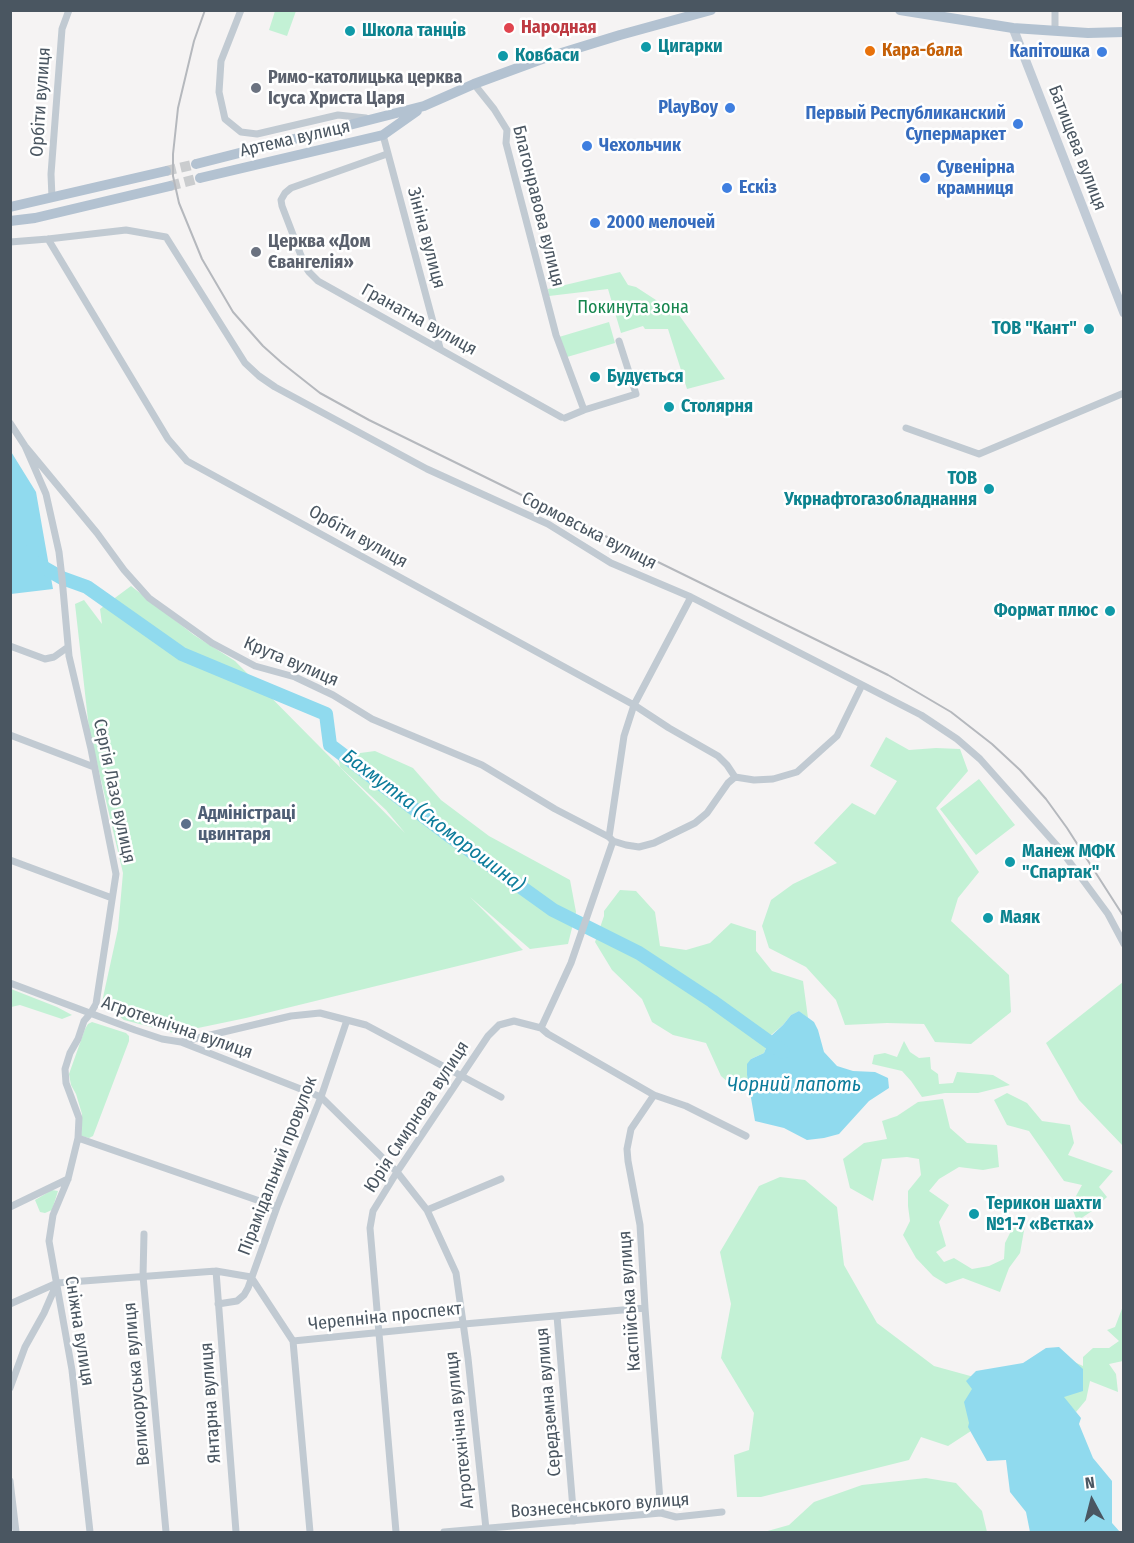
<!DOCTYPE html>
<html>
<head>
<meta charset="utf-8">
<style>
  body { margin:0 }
  #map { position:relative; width:1134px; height:1543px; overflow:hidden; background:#f5f3f3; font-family:"Fira Sans Condensed",sans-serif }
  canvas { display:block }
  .frame { position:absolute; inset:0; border:12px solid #4a5661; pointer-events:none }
  .north { position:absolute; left:1062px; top:1471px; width:60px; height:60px; -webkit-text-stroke:4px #fff; paint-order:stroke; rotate:353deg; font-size:16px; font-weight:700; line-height:24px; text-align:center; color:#4a5661 }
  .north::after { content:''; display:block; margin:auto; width:21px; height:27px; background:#4a5661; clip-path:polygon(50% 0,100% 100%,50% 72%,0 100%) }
</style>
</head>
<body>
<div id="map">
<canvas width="1134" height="1543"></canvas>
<div class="frame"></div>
<div class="north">N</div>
</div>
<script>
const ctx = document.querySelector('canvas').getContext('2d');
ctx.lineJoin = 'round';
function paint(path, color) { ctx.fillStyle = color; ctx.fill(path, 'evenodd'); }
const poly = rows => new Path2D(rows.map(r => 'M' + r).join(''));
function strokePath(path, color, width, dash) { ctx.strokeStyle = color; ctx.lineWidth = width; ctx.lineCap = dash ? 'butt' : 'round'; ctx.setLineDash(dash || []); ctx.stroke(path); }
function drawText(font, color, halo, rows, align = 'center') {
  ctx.font = font + ' "Fira Sans Condensed",sans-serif'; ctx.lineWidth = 5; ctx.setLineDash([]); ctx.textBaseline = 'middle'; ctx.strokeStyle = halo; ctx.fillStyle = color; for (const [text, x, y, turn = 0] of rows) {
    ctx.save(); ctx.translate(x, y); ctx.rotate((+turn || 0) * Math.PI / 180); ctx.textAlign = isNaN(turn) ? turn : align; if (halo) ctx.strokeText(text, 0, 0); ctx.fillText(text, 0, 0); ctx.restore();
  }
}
const green = poly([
  [275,11,296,11,287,36,269,30],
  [620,272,628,285,636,287,679,315,725,379,687,389,668,329,645,329,643,326,621,333,608,289,549,296,548,289],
  [609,322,615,343,567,357,559,337],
  [131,586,194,635,235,661,405,833,386,810,340,767,338,756,375,751,413,768,441,800,489,836,570,880,576,912,568,944,530,949,470,897,523,950,246,1018,174,1033,124,1020,102,1002,118,929,123,873,89,729,75,604,84,600,102,624,100,609],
  [886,737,909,750,936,748,960,749,968,771,936,808,979,872,958,898,951,921,1009,975,1011,1012,971,1044,935,1042,924,1024,887,1023,845,1025,836,1000,806,967,769,948,762,926,771,900,793,884,837,863,814,843,852,803,875,815,897,781,870,766],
  [979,779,1015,825,976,855,940,809],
  [620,890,636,891,655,912,660,946,686,950,710,943,731,923,756,931,756,951,772,971,803,981,808,1018,799,1011,791,1015,783,1025,771,1035,764,1053,751,1059,747,1075,749,1082,742,1094,721,1076,706,1043,673,1035,652,1022,642,999,612,970,595,942,604,916,604,911],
  [1123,982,1123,1146,1079,1100,1046,1043],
  [11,989,57,1007,72,1015,62,1019,20,1005,11,1007],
  [92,1022,126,1033,129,1036,129,1041,93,1136,89,1138,81,1136,82,1114,76,1094,71,1085,69,1074,85,1029,88,1024],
  [904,1041,910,1052,919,1058,930,1057,931,1069,938,1074,939,1084,953,1083,957,1072,993,1075,1010,1085,978,1093,945,1093,922,1097,911,1081,902,1071,872,1064,874,1055,885,1053,897,1057],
  [1007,1093,1027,1103,1042,1121,1070,1125,1074,1143,1068,1155,1113,1171,1099,1187,1107,1197,1092,1211,1077,1221,1071,1205,1082,1185,1064,1181,1029,1131,1007,1125,994,1100],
  [943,1099,950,1128,967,1143,997,1145,999,1167,983,1170,959,1167,939,1179,929,1191,949,1205,939,1222,946,1246,936,1252,944,1262,954,1258,972,1269,989,1266,1004,1259,1005,1243,1016,1221,1025,1225,1020,1253,1009,1268,1000,1292,963,1278,946,1284,933,1276,916,1258,903,1235,910,1221,908,1206,908,1191,921,1175,919,1159,907,1157,882,1159,873,1201,850,1188,843,1159,864,1143,887,1139,882,1121,897,1116,918,1102],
  [780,1177,805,1180,837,1207,844,1265,877,1323,934,1366,974,1377,994,1416,948,1446,921,1437,909,1460,761,1497,737,1497,734,1455,749,1450,754,1413,721,1358,731,1304,720,1252,759,1186],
  [52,1190,58,1191,52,1210,45,1213,40,1212,35,1200],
  [1123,1306,1123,1361,1109,1364,1116,1374,1118,1392,1090,1381,1086,1400,1076,1412,1059,1395,1070,1360,1083,1366,1083,1357,1093,1348,1109,1348,1119,1341,1107,1330,1115,1327],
  [926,1478,956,1483,982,1511,987,1532,764,1532,789,1525,814,1502,862,1485]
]);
const water = poly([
  [10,450,36,492,53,589,11,594],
  [799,1011,814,1022,818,1030,824,1052,837,1066,853,1071,875,1072,888,1078,889,1088,869,1101,839,1134,824,1138,807,1140,784,1128,755,1121,747,1075,747,1064,751,1059,764,1053,771,1036,783,1025,791,1015],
  [1059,1347,1083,1369,1083,1391,1064,1397,1081,1418,1079,1424,1093,1458,1112,1481,1112,1523,1120,1532,1030,1532,1026,1512,1010,1492,1006,1460,987,1461,968,1427,969,1423,964,1402,972,1389,966,1381,976,1371,1023,1363,1046,1348]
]);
const river = poly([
  [10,540,34,562,62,578,87,587,182,654,326,714,330,745,447,834,553,910,639,953,712,1001,783,1052]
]);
const primaryTunnel = poly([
  [166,171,196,164],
  [170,186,200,178]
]);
const street = poly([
  [241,10,221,61,219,92,225,119,241,132,257,134,338,115,366,118],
  [1055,10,1055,31],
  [474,84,494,109,507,130,506,143,556,335,584,410,565,418],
  [383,135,440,348],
  [387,154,291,188,285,193,281,200,282,206,305,266,309,272,318,281,561,417],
  [52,198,51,174,62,29,69,10],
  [48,239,168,439,187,461,634,705,669,728,718,756,727,765,735,777],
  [10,242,48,239,126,230,166,237,245,363,259,376,275,387,427,469,548,524,611,563,691,597,921,715,957,739,980,759,1060,849,1108,914,1124,944],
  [584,410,636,394,619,341],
  [10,423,25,446,97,533,124,570,149,598,212,643,255,666,295,677,333,695,372,719,482,765,555,809,609,837,613,841,626,845,639,847,654,843,695,823,707,813,728,783,735,777,754,780,773,779,797,772,837,736,862,685],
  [906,428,979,454,1124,393],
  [25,446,46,494,59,552,62,578,69,656,91,749,116,874,96,1004,90,1014,84,1021,78,1039,70,1053,65,1069,66,1083,79,1118,78,1138,68,1179,53,1215,49,1241,72,1370,90,1532],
  [10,646,45,659,54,657,68,647],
  [10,735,94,767],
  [609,837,624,736,634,705,691,597],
  [10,860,112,898],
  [10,983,135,1030,162,1039,181,1042,321,1097,397,1172,427,1210,456,1273,468,1358,486,1529],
  [541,1028,571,963,613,841],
  [181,1042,291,1016,320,1013,366,1025,501,1097],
  [654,1095,631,1129,627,1149,628,1161,640,1225,645,1308,661,1513],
  [78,1138,277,1207],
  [10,1207,68,1179],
  [427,1210,501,1179],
  [144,1234,143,1276,166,1532],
  [216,1271,236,1532],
  [10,1304,57,1283,216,1271,251,1277,293,1341,464,1324,645,1308],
  [218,1304,237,1301,244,1295,248,1288,277,1207,321,1097,347,1020],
  [557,1316,574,1521],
  [293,1341,310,1532],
  [10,1388,25,1347,44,1313,57,1283],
  [10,1481,16,1532],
  [396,1532,370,1228,373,1211,397,1172,488,1036,499,1025,514,1021,541,1028,548,1034,654,1095,686,1106,746,1136],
  [444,1532,661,1513,676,1517,722,1512]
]);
const secondary = poly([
  [1013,28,1124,313]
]);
const primary = poly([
  [900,10,1013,28,1088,33,1124,32],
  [196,164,424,106,474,84,542,59,620,35,711,10],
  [200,178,383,135,417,111],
  [10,207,166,171],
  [10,221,35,218,170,186]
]);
const rail = poly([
  [205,10,194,41,178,108,173,154,173,176,179,203,202,259,233,312,263,346,282,363,320,393,369,420,888,675,951,712,992,744,1020,770,1046,799,1067,828,1124,917]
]);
const markers = [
  [509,28,6,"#e0444e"],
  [350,31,6,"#0f9aa8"],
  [646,47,6,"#0f9aa8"],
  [870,51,6,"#e8710a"],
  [1102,52,6,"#3f7fe0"],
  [503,56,6,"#0f9aa8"],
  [256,88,6,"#6b7280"],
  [730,108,6,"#3f7fe0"],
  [1018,124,6,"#3f7fe0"],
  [587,146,6,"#3f7fe0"],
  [925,178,6,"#3f7fe0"],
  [727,188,6,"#3f7fe0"],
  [595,223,6,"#3f7fe0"],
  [256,252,6,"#6b7280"],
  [1089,329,6,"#0f9aa8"],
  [595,377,6,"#0f9aa8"],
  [669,407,6,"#0f9aa8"],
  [989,489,6,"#0f9aa8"],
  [1110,611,6,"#0f9aa8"],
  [186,824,6,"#5c6f8a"],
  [1010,862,6,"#0f9aa8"],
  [988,918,6,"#0f9aa8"],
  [974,1214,6,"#0f9aa8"]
];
const healthNames = [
  ["Народная",521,28]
];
const cultureNames = [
  ["Школа танців",362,31],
  ["Цигарки",658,47],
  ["Ковбаси",515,56],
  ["ТОВ \"Кант\"",1077,329,"right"],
  ["Будується",607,377],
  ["Столярня",681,407],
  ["ТОВ",977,479,"right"],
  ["Укрнафтогазобладнання",977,500,"right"],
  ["Формат плюс",1098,611,"right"],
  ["Манеж МФК",1022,852],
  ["\"Спартак\"",1022,873],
  ["Маяк",1000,918],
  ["Терикон шахти",986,1204],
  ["№1-7 «Вєтка»",986,1225]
];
const foodNames = [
  ["Кара-бала",882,51]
];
const shopNames = [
  ["Капітошка",1090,52,"right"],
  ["PlayBoy",718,108,"right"],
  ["Первый Республиканский",1006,114,"right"],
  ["Супермаркет",1006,135,"right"],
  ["Чехольчик",599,146],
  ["Сувенірна",937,168],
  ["крамниця",937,189],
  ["Ескіз",739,188],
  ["2000 мелочей",607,223]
];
const worshipNames = [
  ["Римо-католицька церква",268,78],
  ["Ісуса Христа Царя",268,99],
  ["Церква «Дом",268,242],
  ["Євангелія»",268,263]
];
const streetNames = [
  ["Орбіти вулиця",41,102,-86],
  ["Артема вулиця",295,139,-13],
  ["Батищева вулиця",1077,148,69],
  ["Благонравова вулиця",538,206,76],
  ["Зініна вулиця",426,238,75],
  ["Гранатна вулиця",419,320,29],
  ["Сормовська вулиця",589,531,27],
  ["Орбіти вулиця",358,537,29],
  ["Крута вулиця",291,662,23],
  ["Сергія Лазо вулиця",114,791,78],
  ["Агротехнічна вулиця",177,1028,19],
  ["Юрія Смирнова вулиця",417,1117,-57],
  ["Пірамідальний провулок",278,1166,-69],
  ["Каспійська вулиця",630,1301,-94],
  ["Черепніна проспект",385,1317,-6],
  ["Сніжна вулиця",79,1331,81],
  ["Великоруська вулиця",137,1384,-95],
  ["Середземна вулиця",549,1402,-95],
  ["Янтарна вулиця",211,1403,-94],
  ["Агротехнічна вулиця",460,1430,-96],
  ["Вознесенського вулиця",600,1506,-4]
];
const parkNames = [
  ["Покинута зона",633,308]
];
const serviceNames = [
  ["Адміністраці",198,814],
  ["цвинтаря",198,835]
];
const waterNames = [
  ["Бахмутка (Скоморошина)",433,821,37],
  ["Чорний лапоть",794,1085]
];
paint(green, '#c3f1d5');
paint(water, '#90daee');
strokePath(river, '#90daee', 14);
strokePath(primaryTunnel, '#caccce', 10, [10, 5]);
strokePath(street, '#c1cad2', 7);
strokePath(secondary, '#c1cbd6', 9);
strokePath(primary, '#b3c2d1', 10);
strokePath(rail, '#b5b8bd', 2);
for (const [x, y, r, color] of markers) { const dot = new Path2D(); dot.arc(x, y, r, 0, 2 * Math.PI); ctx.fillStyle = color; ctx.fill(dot); strokePath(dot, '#fff', 2); }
drawText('bold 18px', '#be3a42', '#fff', healthNames, 'left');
drawText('bold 18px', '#0d838f', '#fff', cultureNames, 'left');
drawText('bold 18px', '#c56008', '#fff', foodNames, 'left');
drawText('bold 18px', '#366cbe', '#fff', shopNames, 'left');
drawText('bold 18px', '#5b616d', '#fff', worshipNames, 'left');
drawText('18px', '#4a5661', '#fff', streetNames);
drawText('18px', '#17864f', '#fff', parkNames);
drawText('bold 18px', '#4e5e75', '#fff', serviceNames, 'left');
drawText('italic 20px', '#0c7c9b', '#fff', waterNames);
</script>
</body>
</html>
